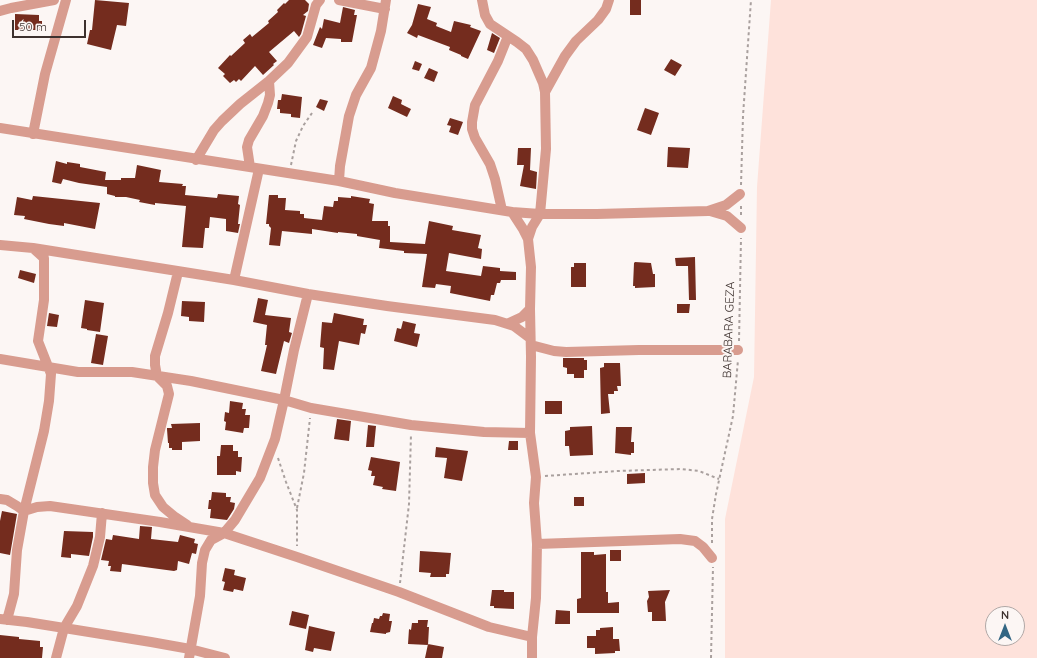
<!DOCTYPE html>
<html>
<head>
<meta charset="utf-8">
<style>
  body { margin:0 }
  #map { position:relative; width:1037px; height:658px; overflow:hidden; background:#fcf6f4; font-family:Quicksand,sans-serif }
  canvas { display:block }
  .north { position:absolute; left:985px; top:606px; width:40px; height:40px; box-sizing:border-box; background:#fcf6f4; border:1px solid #b0a7a5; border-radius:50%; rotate:0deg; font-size:11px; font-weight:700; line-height:16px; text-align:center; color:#3d312e }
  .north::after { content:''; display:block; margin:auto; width:14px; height:18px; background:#336683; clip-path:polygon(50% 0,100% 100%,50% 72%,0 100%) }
  .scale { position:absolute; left:12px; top:20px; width:74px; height:18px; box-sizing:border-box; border:2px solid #3d312e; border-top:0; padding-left:5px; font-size:12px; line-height:14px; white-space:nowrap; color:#3d312e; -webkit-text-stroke:3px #fcf6f4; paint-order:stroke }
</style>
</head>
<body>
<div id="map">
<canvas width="1037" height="658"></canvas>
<div class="north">N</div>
<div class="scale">50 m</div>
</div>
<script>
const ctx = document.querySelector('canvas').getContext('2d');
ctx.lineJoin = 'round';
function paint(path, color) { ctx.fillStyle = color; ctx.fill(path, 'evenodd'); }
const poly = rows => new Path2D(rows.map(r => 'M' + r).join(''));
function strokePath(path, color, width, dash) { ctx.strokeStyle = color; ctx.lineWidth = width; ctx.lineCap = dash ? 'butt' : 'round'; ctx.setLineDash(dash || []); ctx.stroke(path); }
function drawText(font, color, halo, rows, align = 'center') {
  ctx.font = font + ' Quicksand,sans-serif'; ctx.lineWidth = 4; ctx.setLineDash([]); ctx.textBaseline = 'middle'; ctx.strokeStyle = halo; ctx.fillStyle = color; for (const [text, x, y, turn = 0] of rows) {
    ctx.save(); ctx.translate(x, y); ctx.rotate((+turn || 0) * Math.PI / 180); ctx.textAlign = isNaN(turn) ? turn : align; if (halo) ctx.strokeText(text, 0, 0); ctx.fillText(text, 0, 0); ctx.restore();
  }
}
const green = poly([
  [771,0,1037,0,1037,658,725,658,725,519,754,377,757,187],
  [993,614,1017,614,1017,638,993,638]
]);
const building = poly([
  [95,0,129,3,126,26,117,25,111,50,87,44,90,30,92,30],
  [289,0,305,0,309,4,308,11,303,15,306,16,301,34,299,37,294,31,269,52,277,61,273,64,274,65,263,75,255,66,241,81,239,79,236,82,234,80,230,83,223,76,225,74,218,68,230,55,231,56,245,43,243,40,250,34,252,37,269,23,268,21,278,12,277,10,284,3,285,4],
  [630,0,641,0,641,15,630,15],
  [418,4,431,7,427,19,437,23,436,26,451,32,454,21,471,25,470,27,481,31,468,59,461,56,461,55,449,50,450,47,418,35,417,38,407,33,412,25],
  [343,7,355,10,354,15,357,15,352,42,341,42,341,39,326,38,322,48,313,45,320,27,322,29,324,19,340,23],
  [15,14,39,15,39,21,42,21,42,30,15,30],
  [492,33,500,38,494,53,487,50],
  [671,59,682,65,675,76,664,70],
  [415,61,422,64,419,71,412,69],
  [429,68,438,72,434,82,424,78],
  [282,94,302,97,300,118,291,117,291,114,280,113,280,109,277,109,278,100,281,100],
  [393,96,402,100,401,104,411,109,407,117,388,108],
  [320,99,328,101,324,111,316,107],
  [645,108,659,113,651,135,637,130],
  [450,118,463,122,458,135,449,132,451,126,447,125],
  [668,147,690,148,688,168,667,167],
  [518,148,531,148,530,170,537,172,536,189,520,186,524,165,517,165],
  [56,161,67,164,67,162,80,164,80,167,106,172,105,180,121,180,121,178,135,178,137,165,161,170,159,182,183,184,182,186,186,186,185,195,217,198,218,194,239,196,238,204,240,205,238,224,240,224,238,233,226,231,226,219,210,217,209,228,205,228,203,248,182,247,186,206,155,203,155,205,139,202,140,200,126,197,115,197,115,196,107,194,107,187,79,183,63,179,61,184,52,182],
  [269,195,278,195,278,198,286,198,285,210,300,211,300,214,304,214,304,218,322,220,324,206,333,207,334,201,338,201,338,197,351,198,351,196,370,199,369,203,374,204,372,221,388,221,388,226,390,226,390,242,425,244,429,221,453,226,452,230,481,235,478,248,482,249,481,259,449,253,446,271,481,276,483,266,500,268,500,271,516,272,516,280,501,280,500,283,497,283,494,295,491,295,490,301,450,293,451,286,436,284,435,288,422,287,427,254,404,253,404,251,379,248,380,240,357,236,357,234,338,232,338,233,312,229,312,234,282,231,280,246,269,245,271,228,269,226,269,224,266,224],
  [33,196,100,203,95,229,64,223,64,226,49,224,24,219,25,216,14,215,17,197,32,200],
  [695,257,696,300,689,300,688,266,676,266,675,258],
  [635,262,651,263,653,274,655,274,655,287,635,288,635,286,633,286,634,263],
  [574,263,586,263,586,287,571,287,571,267,574,267],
  [20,270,36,274,34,283,18,278],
  [258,298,268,300,265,315,291,318,289,332,292,333,289,343,284,341,276,374,261,371,267,345,265,345,267,325,253,322],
  [85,300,104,303,100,332,87,330,87,329,81,328],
  [182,301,205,302,204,322,189,321,189,317,181,316],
  [677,304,690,304,689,313,677,313],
  [49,313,59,315,57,327,47,326],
  [334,313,364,319,363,325,367,325,365,334,361,333,359,345,339,341,334,370,323,369,324,348,320,347,322,322,332,323],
  [403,321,416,324,414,333,420,334,417,347,394,341,397,328,401,329],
  [96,334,108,336,103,365,91,363],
  [563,358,584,358,584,360,587,360,587,370,584,370,584,378,574,378,574,374,567,374,567,368,563,367],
  [604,363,620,363,621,386,617,386,618,391,614,391,614,394,608,394,610,413,601,414,600,368,604,367],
  [230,401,243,403,242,409,246,409,245,415,250,415,249,428,244,428,243,433,225,430,226,422,224,421,225,412,229,413],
  [545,401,562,401,562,414,545,414],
  [337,419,351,421,349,441,334,439],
  [200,423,200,441,182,442,182,450,172,450,172,448,169,448,169,443,168,443,167,429,167,428,172,428,171,424],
  [368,425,376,426,374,447,366,447],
  [592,426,593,455,570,456,569,446,565,446,565,431,570,430,570,427],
  [616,427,632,427,631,442,634,442,634,453,631,453,631,455,615,453],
  [509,441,518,441,518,450,508,450],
  [221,445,233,445,233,451,238,451,238,457,242,457,241,472,236,471,236,475,217,475,217,456,220,456],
  [436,447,468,451,462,481,444,478,447,458,435,457],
  [371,457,400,462,396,491,382,489,383,487,373,485,375,476,371,476,372,471,368,470],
  [645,473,645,483,627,484,627,474],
  [212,492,226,493,226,497,231,497,230,502,235,503,234,509,227,520,210,518,211,509,208,509,209,500,211,500],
  [574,497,584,497,584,506,574,506],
  [2,511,17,514,10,555,0,553,0,521],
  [140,526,152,527,151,539,178,542,180,535,195,539,194,543,198,544,196,554,192,553,189,564,178,561,177,570,174,571,122,564,121,572,110,571,111,566,108,566,109,561,101,560,106,539,112,540,113,535,139,539],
  [64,531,93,532,93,537,89,556,71,554,71,558,61,557],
  [610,550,621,550,621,561,610,561],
  [420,551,451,553,449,574,446,574,446,577,430,577,431,573,419,572],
  [581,552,594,552,594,555,606,554,606,592,608,592,608,603,619,602,619,613,577,613,577,599,581,598],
  [225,568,235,570,234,575,246,578,243,591,234,589,233,592,223,590,225,582,222,581],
  [492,590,504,590,504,592,514,592,514,609,494,608,494,606,490,606],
  [670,590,665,602,666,621,652,621,652,612,648,612,647,601,649,597,648,591],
  [556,610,570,611,570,624,555,624],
  [292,611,309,615,306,629,289,625],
  [383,613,390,614,389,621,392,621,390,632,386,633,386,634,370,632,372,623,373,623,374,618,379,619,380,616,382,616],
  [418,620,428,620,427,627,429,627,428,645,408,644,409,629,411,630,412,623,418,623],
  [309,626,335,632,331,651,314,648,313,652,305,650],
  [613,627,613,639,619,639,620,651,615,651,615,653,595,654,595,648,587,648,587,636,596,636,596,630,600,630,600,628],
  [0,635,19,637,19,639,40,641,40,647,43,647,42,658,0,658],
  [428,644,444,647,442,658,425,658]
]);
const path = poly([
  [291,165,296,141,303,126,312,113],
  [741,185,743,116,751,0],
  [741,206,741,215],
  [739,341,741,238],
  [278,458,286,482,297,510,297,546],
  [545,476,618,471,681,469,699,471,719,479],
  [297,508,304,473,310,418],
  [712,543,712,519,716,494,733,416,738,360],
  [400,583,409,504,411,434],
  [711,658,713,567]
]);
const street = poly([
  [339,0,385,9],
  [482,0,485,15,490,24,517,42,526,49,533,60,543,83,545,92,546,149,540,214,532,227,528,239],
  [0,11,11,8,54,0],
  [545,92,565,56,576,41,598,20,606,9,609,0],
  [0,128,339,181,395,193,512,212,540,214,597,214,708,211,726,205,740,194],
  [33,134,45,74,66,0],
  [196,160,214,130,222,121,240,104,269,81,288,63,307,37,316,5,320,0],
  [250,167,247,147,249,140,263,116,268,103,270,95,269,81],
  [339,181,340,166,349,116,356,95,371,68,381,31,386,0],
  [502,210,495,179,490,164,475,138,472,129,472,122,475,105,498,61,508,36],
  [710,211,727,216,741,228],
  [512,212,523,229,528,239,531,267,530,309,531,357,530,433,536,477,534,503,537,544,536,598,532,637,532,658],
  [0,245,33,248,234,280,308,294,387,306,495,320,514,326,530,338],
  [178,272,168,313,155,356,155,365,157,376,167,386,169,394,155,450,153,467,153,483,155,495,163,507,175,517,187,525],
  [234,280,259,169],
  [509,323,522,317,530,309],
  [531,345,554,351,566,352,639,350,738,350],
  [0,359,78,372,132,372,191,381,284,400,311,408,411,425,484,432,530,433],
  [0,499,7,500,17,506,24,511,37,507,50,506,160,522,224,533,297,557,399,592,489,627,532,637],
  [537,544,680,539,695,541,703,547,712,558],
  [0,619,27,622,151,642,190,649,225,658],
  [7,620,14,594,17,550,24,511,44,431,49,401,51,374,38,341,44,300,44,258,33,248],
  [56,658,64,628,77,606,93,566,100,537,102,513],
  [189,658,200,596,202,563,205,550,211,540,224,533,235,520,260,478,275,439,284,400,294,350,308,294]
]);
const streetNames = [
  ["BARABARA GEZA",729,330,-88]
];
paint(green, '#fee2db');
paint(building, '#742c1e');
strokePath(path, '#a9a09e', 2, [3, 3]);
strokePath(street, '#d89c8f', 10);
drawText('12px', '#3d312e', '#fcf6f4', streetNames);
</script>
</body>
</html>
